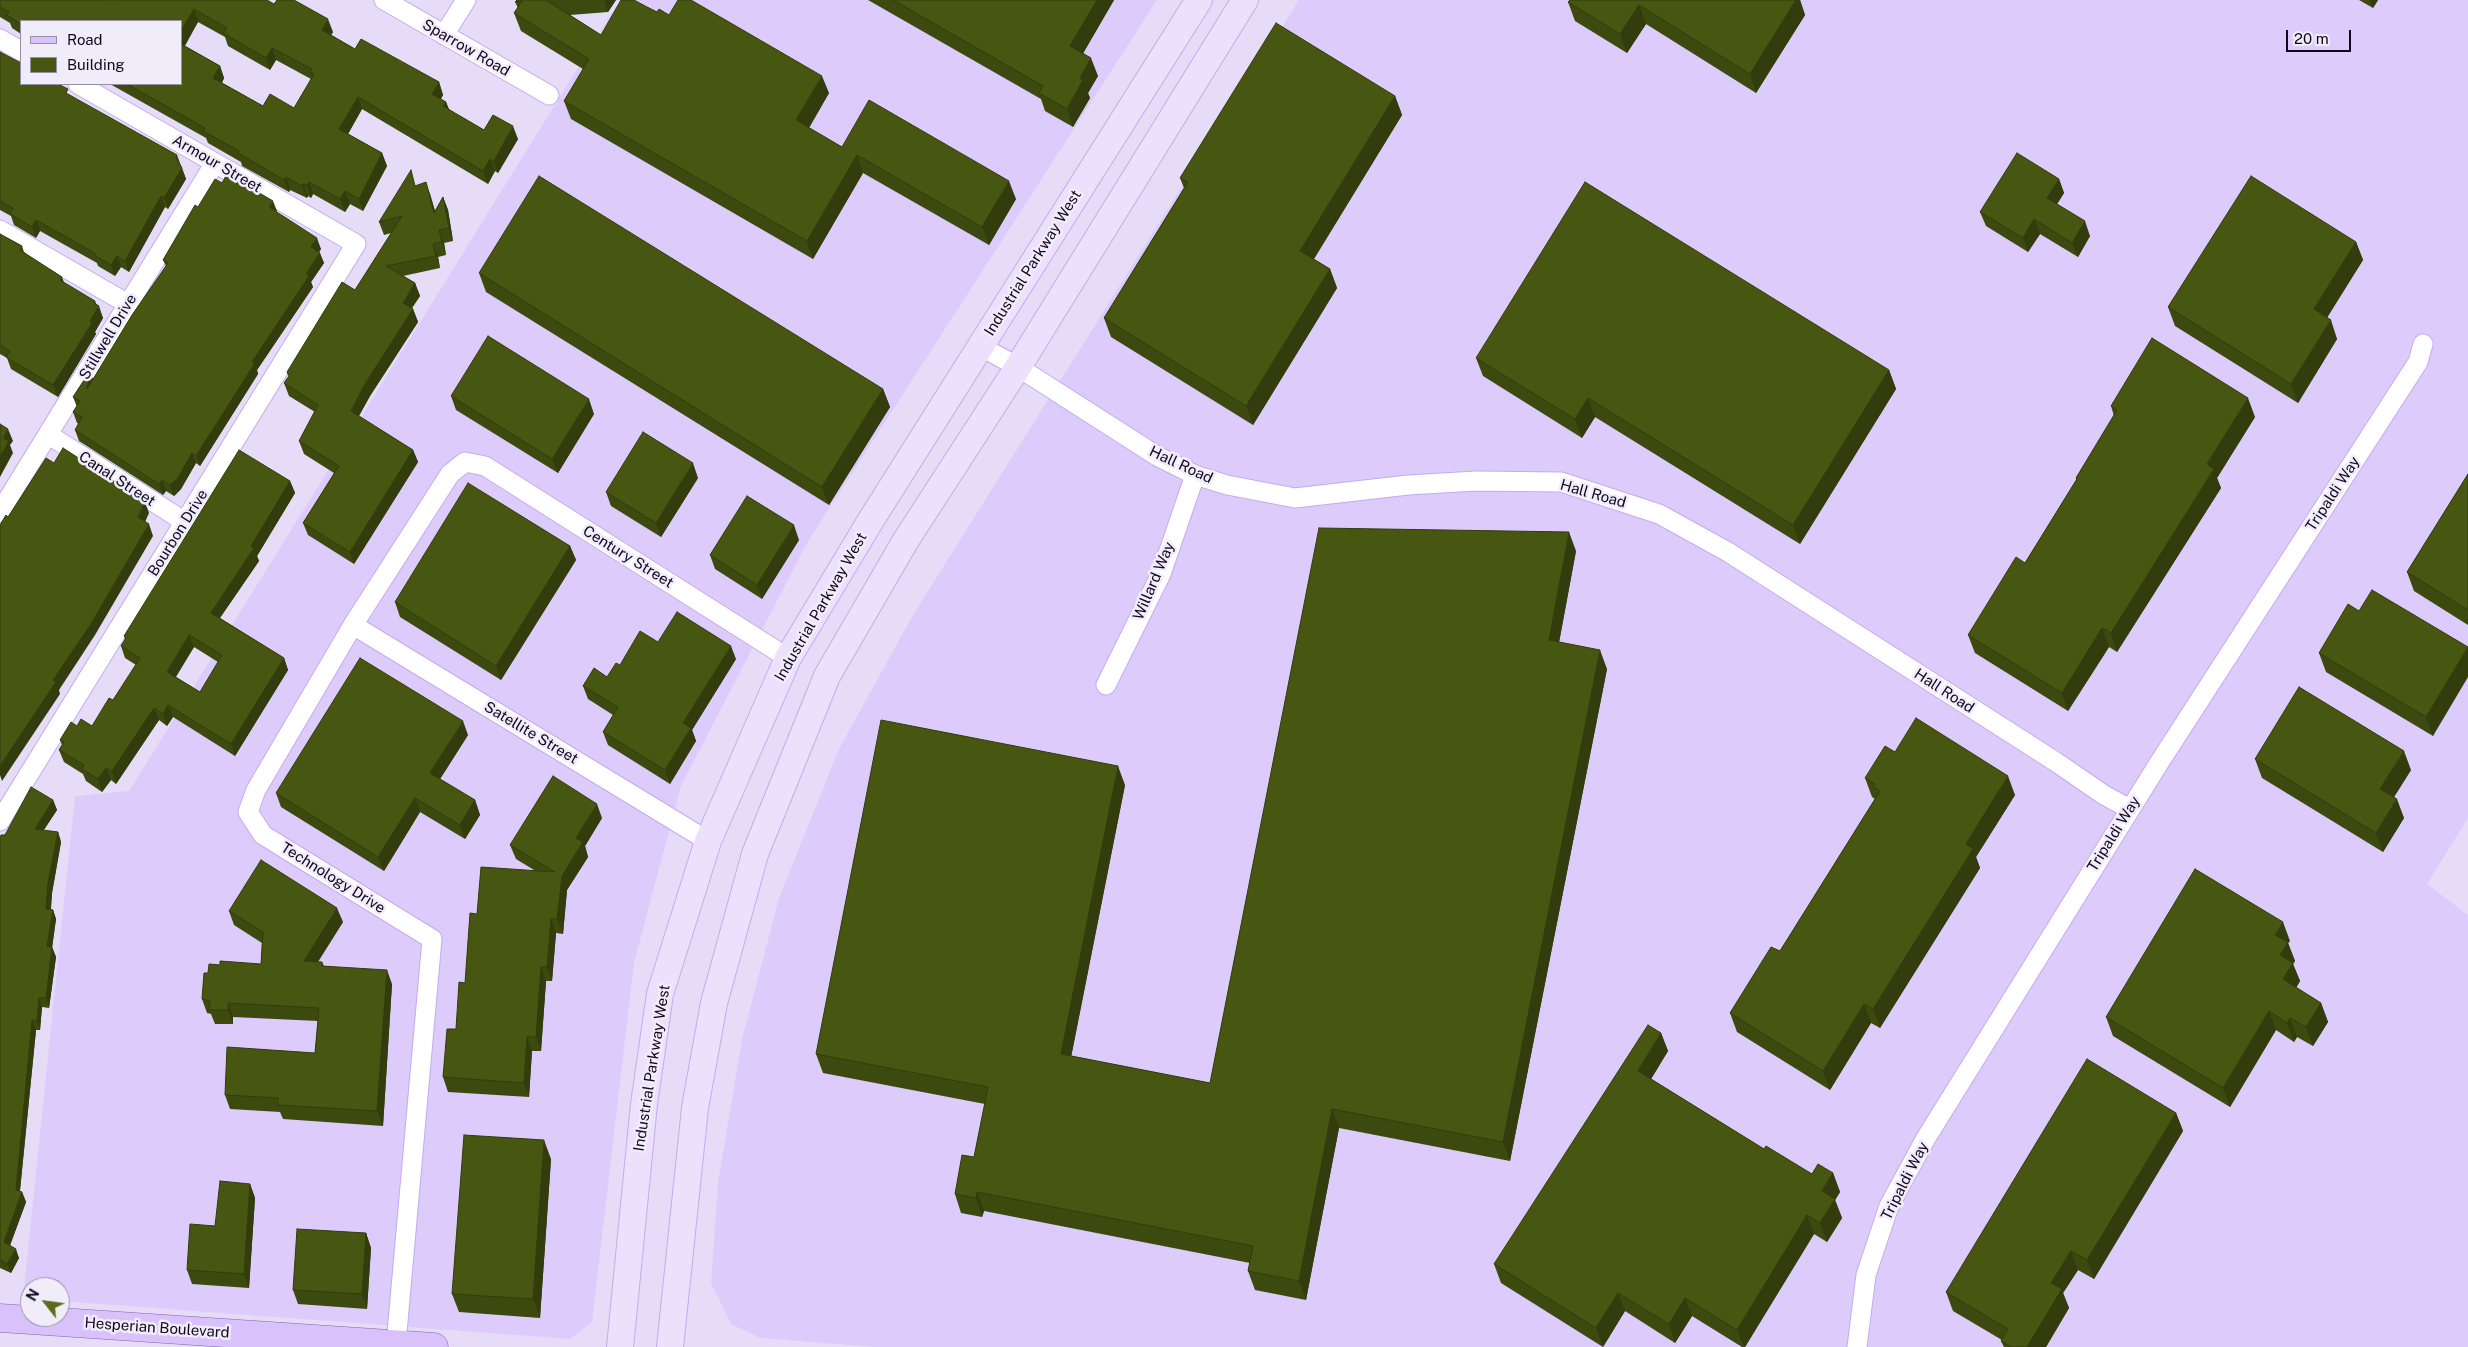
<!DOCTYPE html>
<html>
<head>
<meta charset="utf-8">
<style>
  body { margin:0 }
  #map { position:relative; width:2468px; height:1347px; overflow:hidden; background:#e6dcf8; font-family:"Public Sans",sans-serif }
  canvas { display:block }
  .legend { position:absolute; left:20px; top:20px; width:162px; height:65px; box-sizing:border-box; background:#f1ecfa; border:1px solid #9790a2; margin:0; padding:6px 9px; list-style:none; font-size:15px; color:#11061e }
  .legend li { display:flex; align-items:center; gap:10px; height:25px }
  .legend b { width:25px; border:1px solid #9790a2 }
  .north { position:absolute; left:20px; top:1277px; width:50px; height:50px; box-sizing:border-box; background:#f1ecfa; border:1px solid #9790a2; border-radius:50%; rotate:300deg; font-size:14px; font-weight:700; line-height:20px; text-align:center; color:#11061e }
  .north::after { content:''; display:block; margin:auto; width:18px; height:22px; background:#5a6c19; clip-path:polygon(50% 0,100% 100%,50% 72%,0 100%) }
  .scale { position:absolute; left:2286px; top:30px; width:65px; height:22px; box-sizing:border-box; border:2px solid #11061e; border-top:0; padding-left:6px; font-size:15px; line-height:18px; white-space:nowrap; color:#11061e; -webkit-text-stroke:4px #f1ecfa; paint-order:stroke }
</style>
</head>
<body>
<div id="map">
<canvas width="2468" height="1347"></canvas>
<ul class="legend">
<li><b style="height:6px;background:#d9c1fb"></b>Road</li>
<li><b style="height:14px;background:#475611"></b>Building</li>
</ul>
<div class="north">N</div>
<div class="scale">20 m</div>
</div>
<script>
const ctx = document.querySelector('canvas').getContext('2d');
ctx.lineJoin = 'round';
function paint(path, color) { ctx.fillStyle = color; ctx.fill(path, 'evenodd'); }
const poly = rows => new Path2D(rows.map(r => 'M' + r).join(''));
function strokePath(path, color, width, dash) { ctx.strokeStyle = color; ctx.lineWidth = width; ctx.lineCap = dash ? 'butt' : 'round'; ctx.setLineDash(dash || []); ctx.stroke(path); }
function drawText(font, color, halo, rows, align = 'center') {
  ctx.font = font + ' "Public Sans",sans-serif'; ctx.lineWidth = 5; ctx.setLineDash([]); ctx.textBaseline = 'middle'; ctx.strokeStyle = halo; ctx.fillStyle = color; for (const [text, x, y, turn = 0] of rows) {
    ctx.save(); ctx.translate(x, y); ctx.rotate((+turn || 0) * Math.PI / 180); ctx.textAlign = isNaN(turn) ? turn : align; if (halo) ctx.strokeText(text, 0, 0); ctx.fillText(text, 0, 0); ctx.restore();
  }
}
const built = poly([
  [620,0,1157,0,807,543,681,786,634,963,592,1322,570,1339,60,1301,60,1287,30,1287,30,1299,23,1298,75,796,129,791],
  [1299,0,2468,0,2468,818,2427,884,2468,915,2468,1347,875,1347,760,1338,731,1324,711,1283,718,1182,742,1039,779,898,839,749,913,615]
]);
const street = poly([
  [384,0,549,95],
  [444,35,466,0],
  [0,39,21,51],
  [0,230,128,304],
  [980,346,1018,367,1157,456,1195,475,1227,485,1295,498,1408,485,1476,481,1561,482,1659,514,1728,552,2056,762,2104,795,2130,809],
  [49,435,185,522],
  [0,512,215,163],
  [353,625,708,841],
  [1106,685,1161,574,1195,475],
  [0,821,356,244,78,84],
  [396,1344,432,939,263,835,248,812,256,790,353,625,450,474,465,462,485,466,788,658],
  [1857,1347,1866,1275,1889,1206,1926,1138,2159,763,2418,362,2423,344]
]);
const secondary = poly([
  [620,1347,644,1104,660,994,708,841,788,658,871,520,1199,0],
  [670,1347,695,1108,714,1003,755,854,827,676,906,540,1018,367,1245,0]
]);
const primary = poly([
  [0,1318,434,1347]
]);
const wall = poly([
  [0,0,112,1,274,4,333,32,331,35,355,49,439,82,443,95,441,99,446,102,449,110,484,130,518,139,498,173,495,171,488,184,362,109,348,134,382,153,387,166,363,211,350,204,345,212,313,194,311,198,308,196,307,198,290,190,289,192,242,166,241,162,208,143,206,138,110,84,181,84,21,21,21,34,12,28,10,23,0,17],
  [198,22,225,37,228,46,270,70,276,60,311,79,294,108,263,106,222,83,224,78,220,66,185,46],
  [517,0,616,0,608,12,570,15,601,35,647,7,657,12,669,15,829,93,809,128,842,147,1016,199,989,245,863,173,813,259,571,119,564,101,583,69,521,31,514,13,518,8,515,2],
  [868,0,1114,0,1083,53,1098,76,1088,93,1090,98,1073,127,1045,111,1041,99],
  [1570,0,1800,0,1805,15,1756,93,1646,24,1627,53,1575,21,1568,2],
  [2359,0,2378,0,2373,8],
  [0,52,181,166,186,179,168,209,165,207,129,272,121,267,115,276,98,266,97,263,40,231,36,238,14,225,11,216,0,210],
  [1395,96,1402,115,1314,259,1330,269,1337,288,1253,425,1111,337,1104,318,1184,188,1180,178],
  [2059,179,2064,193,2057,204,2090,236,2078,257,2040,234,2028,252,1986,226,1980,212],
  [416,185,430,194,435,211,443,197,448,210,453,241,444,243,446,255,438,257,440,268,403,276,415,283,420,296,412,308,413,309,418,322,370,396,359,416,413,450,418,462,354,564,308,535,303,523,334,473,304,454,299,441,315,412,289,396,284,383,355,290,391,233,384,235,379,222],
  [198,207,277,211,276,212,321,249,319,252,324,263,311,282,313,287,257,370,258,374,200,466,196,463,181,489,174,496,166,491,163,495,79,441,75,430,79,424,77,423,73,412,77,407,73,397,90,371,93,380,166,266,163,260],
  [0,234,22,246,24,252,64,283,96,305,103,318,95,332,96,334,58,397,11,369,7,358,0,354],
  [2356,242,2363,260,2327,318,2337,339,2298,403,2175,326,2168,307],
  [479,273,883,389,890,407,829,505,486,292],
  [1476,358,1889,370,1896,389,1800,544,1595,417,1582,438,1483,376],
  [451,396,594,414,558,473,456,410],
  [2111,406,2255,417,2217,478,2221,488,2117,652,2109,647,2068,711,1975,653,1968,635,2025,563,2076,480,2076,478,2114,416],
  [2468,474,2468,625,2414,591,2407,572],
  [698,478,661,537,611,506,606,492],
  [290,481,295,493,257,556,259,561,220,618,284,658,288,670,235,756,173,717,167,726,159,720,116,784,111,780,102,792,86,781,83,774,64,762,59,750,62,745,60,740,77,726,92,726,113,700,136,665,125,658,121,646,125,639,124,636],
  [194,647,218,662,200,692,176,677],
  [799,540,762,599,715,569,710,555],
  [570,546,576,560,501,680,400,617,395,602],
  [1576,551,1559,642,1607,669,1510,1161,1339,1128,1306,1300,1255,1290,1248,1271,1250,1263,984,1211,982,1217,961,1213,955,1194,974,1157,985,1104,823,1073,816,1054,1125,785,1071,1056,1210,1083],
  [2359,611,2468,647,2433,736,2326,672,2319,653],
  [658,642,736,659,692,730,696,741,670,784,608,745,603,732,613,715,588,699,583,686,607,677],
  [468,735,440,779,475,800,480,815,465,839,420,812,384,871,281,807,276,793],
  [1895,752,2015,795,1976,857,1980,868,1880,1028,1871,1023,1830,1090,1737,1032,1730,1013,1780,951,1875,799,1872,797,1865,778],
  [2255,759,2411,770,2394,797,2404,818,2383,852,2262,778],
  [53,800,57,810,43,831,58,832,61,842,52,893,51,909,53,910,56,919,52,947,56,957,49,1008,42,1007,40,1030,36,1030,20,1191,22,1192,26,1202,10,1245,19,1258,11,1273,0,1268,0,838],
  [602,818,585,846,588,857,567,890,563,934,556,933,552,981,546,981,541,1051,532,1051,529,1097,448,1092,443,1077,456,1029,465,983,534,870,516,859,510,845],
  [229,911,343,922,318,962,322,962,324,966,392,984,383,1126,283,1119,280,1112,230,1109,225,1095,315,1053,318,1021,233,1017,233,1024,215,1024,211,1014,207,1013,202,999,208,973,220,965,261,964,262,943,234,925],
  [2290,941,2288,943,2295,961,2293,964,2300,981,2296,988,2321,1003,2328,1022,2313,1046,2297,1037,2294,1042,2276,1030,2230,1107,2113,1036,2106,1017],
  [1661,1033,1668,1051,1651,1079,1764,1149,1812,1174,1833,1173,1840,1192,1835,1200,1842,1218,1827,1242,1814,1234,1745,1347,1742,1347,1692,1316,1675,1343,1625,1311,1603,1347,1501,1283,1494,1264],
  [2176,1113,2183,1131,2094,1279,2078,1270,2063,1293,2069,1308,2046,1347,2004,1347,2001,1341,2002,1340,1953,1311,1946,1292],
  [551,1159,540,1318,459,1312,452,1294],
  [250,1184,255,1198,249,1288,192,1284,187,1270,215,1226],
  [366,1233,371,1248,367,1309,298,1304,293,1290]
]);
const shadedWall = poly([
  [604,0,616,0,608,12],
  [1097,0,1114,0,1077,64,1070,46],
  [1796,0,1800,0,1805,15,1756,93,1750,74],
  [2370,0,2378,0,2373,8],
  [1639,5,1646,24,1627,53,1620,34],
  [194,9,198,22,181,51,181,31],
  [328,19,333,32,327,42,322,30],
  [272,48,276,60,270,70,266,58],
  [1091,58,1098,76,1088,93,1090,98,1073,127,1067,109,1080,78],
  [220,66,224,78,218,90,213,78],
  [822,76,829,93,803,138,796,120],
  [439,82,443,95,437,106,432,94],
  [1395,96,1402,115,1307,270,1300,251],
  [358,97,362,109,344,141,339,129],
  [446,102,451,114,443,106],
  [513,126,518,139,498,173,494,161],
  [382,153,387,166,363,211,359,199],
  [177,155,181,166,180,169,176,158],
  [857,155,863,173,813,259,807,241],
  [490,159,495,171,488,184,483,171],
  [182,168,186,179,168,209,164,198],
  [286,177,290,190,289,192,284,180],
  [2059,179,2064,193,2052,212,2047,198],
  [1009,181,1016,199,989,245,982,227],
  [309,182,313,194,311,198,307,185],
  [426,182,430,194,439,225,434,213],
  [303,184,308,196,307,198,302,186],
  [345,191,350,204,345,212,340,199],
  [161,196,165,207,129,272,125,261],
  [443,197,448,210,453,241,449,228],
  [273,201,277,211,273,218,269,207],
  [2034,219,2040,234,2028,252,2023,238],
  [36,220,40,231,36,238,32,227],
  [2085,221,2090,236,2078,257,2072,243],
  [439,230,444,243,446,255,442,242],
  [317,238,321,249,315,258,311,247],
  [2356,242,2363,260,2320,328,2314,309],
  [433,244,438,257,440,268,436,256],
  [320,253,324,263,311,282,313,287,257,370,258,374,200,466,196,456,252,362,306,274],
  [117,256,121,267,115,276,111,265],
  [1330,269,1337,288,1253,425,1246,406],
  [62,277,66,288,60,280],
  [415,283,420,296,407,315,403,303],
  [95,301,98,308,99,306,103,318,95,332,96,334,58,397,53,385,90,321,94,303],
  [413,309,418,322,370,396,355,423,351,411,365,384],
  [2331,320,2337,339,2298,403,2291,384],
  [1889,370,1896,389,1800,544,1793,525],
  [90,371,94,382,87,389],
  [883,389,890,407,829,505,822,487],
  [1588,398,1595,417,1582,438,1575,419],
  [2248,398,2255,417,2217,478,2221,488,2117,652,2111,633,2207,464],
  [589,399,594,414,558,473,552,459],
  [8,429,13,441,10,445,13,453,0,477,0,457,3,438],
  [413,450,418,462,354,564,350,552],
  [192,453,196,463,181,489,174,496,170,485],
  [693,463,698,478,661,537,656,523],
  [162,480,166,491,163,495,159,484],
  [290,481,295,493,257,556,259,561,215,625,211,613],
  [145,501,149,513,142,529,138,517],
  [149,524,153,536,95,635,59,690,60,694,2,781,0,775,0,766],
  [794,525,799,540,762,599,757,585],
  [1569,532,1576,551,1556,659,1549,640],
  [570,546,576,560,501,680,496,666],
  [2102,628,2109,647,2068,711,2062,693],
  [189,635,194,647,171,684,167,672],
  [731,646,736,659,692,730,696,741,670,784,665,770,683,723],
  [2468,647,2468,677,2433,736,2426,717],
  [1600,650,1607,669,1510,1161,1503,1142],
  [284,658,288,670,235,756,231,744],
  [168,705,173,717,167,726,163,714],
  [154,708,159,720,116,784,112,771],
  [463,721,468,735,435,787,430,773],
  [2404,751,2411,770,2387,808,2380,789],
  [1118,766,1125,785,1068,1073,1061,1054],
  [106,768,111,780,102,792,98,779],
  [2008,776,2015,795,1976,857,1980,868,1880,1028,1873,1009,1966,844],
  [415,798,420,812,384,871,378,857],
  [2397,799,2404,818,2383,852,2376,833],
  [53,800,57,810,38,839,35,829],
  [475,800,480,815,465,839,460,825],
  [597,804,602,818,585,846,588,857,567,890,563,934,557,919,562,876,576,838],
  [58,832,61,842,52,893,50,918,46,909,48,883],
  [337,908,343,922,309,975,304,961],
  [53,910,56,919,51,956,47,946],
  [551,919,556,933,552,981,547,967],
  [2283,922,2290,941,2288,943,2295,961,2293,964,2300,981,2290,998,2283,979,2280,955,2275,935],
  [52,947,56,957,49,1008,46,998],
  [541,967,546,981,541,1051,536,1037],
  [387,970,392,984,383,1126,377,1111],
  [39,998,42,1007,40,1030,37,1021],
  [228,1003,233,1017,233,1024,228,1010],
  [2321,1003,2328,1022,2313,1046,2306,1027],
  [1864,1004,1871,1023,1830,1090,1823,1071],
  [2269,1011,2276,1030,2230,1107,2223,1088],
  [2290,1018,2297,1037,2294,1042,2287,1023],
  [32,1020,36,1030,19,1199,16,1190],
  [1661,1033,1668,1051,1645,1089,1638,1071],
  [527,1037,532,1051,529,1097,524,1083],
  [1332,1109,1339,1128,1306,1300,1299,1281],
  [2176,1113,2183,1131,2094,1279,2087,1260],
  [544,1140,551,1159,540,1318,533,1299],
  [1833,1173,1840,1192,1835,1200,1842,1218,1827,1242,1820,1223,1822,1191],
  [250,1184,255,1198,249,1288,244,1274],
  [22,1192,26,1202,8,1251,4,1242],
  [977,1192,984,1211,982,1217,976,1198],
  [1807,1215,1814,1234,1745,1347,1744,1347,1737,1330],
  [366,1233,371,1248,367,1309,362,1294],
  [16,1249,19,1258,11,1273,7,1264],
  [2071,1251,2078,1270,2063,1293,2069,1308,2046,1347,2027,1347,2051,1283],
  [1618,1293,1625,1311,1603,1347,1596,1328],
  [1685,1298,1692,1316,1675,1343,1669,1324]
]);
const building = poly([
  [0,0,111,0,112,1,113,0,267,0,274,4,277,0,294,0,328,19,322,30,355,49,361,39,439,82,432,94,446,102,443,106,484,130,493,115,513,126,494,161,490,159,483,171,358,97,339,129,382,153,359,199,345,191,340,199,309,182,307,185,303,184,302,186,286,177,284,180,238,153,239,151,203,131,205,128,127,84,181,84,181,44,220,66,213,78,263,106,270,94,294,108,314,74,310,72,312,69,272,48,266,58,223,33,227,28,194,9,181,31,181,21,21,21,21,24,7,15,9,12,0,7,0,0],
  [517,0,546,0,601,35,621,0,634,0,647,7,657,12,659,9,669,15,678,0,691,0,822,76,796,120,842,147,869,100,1009,181,982,227,857,155,807,241,564,101,589,59,514,13,522,1,515,2,517,0],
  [893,0,1097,0,1070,46,1091,58,1080,78,1083,80,1067,109,1039,93,1043,86,893,0],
  [1570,0,1796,0,1750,74,1639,5,1620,34,1568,2,1570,0],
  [1276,23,1395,96,1300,251,1330,269,1246,406,1104,318,1188,182,1180,178,1276,23],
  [0,52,21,63,21,84,58,84,68,89,66,93,177,155,176,158,182,168,164,198,161,196,125,261,117,256,111,265,94,255,95,253,36,220,32,227,10,214,13,208,0,201,0,52],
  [2017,153,2059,179,2047,198,2085,221,2072,243,2034,219,2023,238,1980,212,2017,153],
  [411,170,415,186,426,182,434,213,443,197,449,228,439,230,442,242,433,244,436,256,386,266,415,283,403,303,413,309,365,384,351,411,413,450,350,552,303,523,339,466,299,441,318,405,284,383,289,376,287,372,342,282,355,290,402,216,379,222,411,170],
  [227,174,273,201,269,207,317,238,311,247,320,253,306,274,309,276,252,362,255,363,196,456,192,453,178,478,170,485,162,480,159,484,75,430,82,417,73,412,80,401,73,397,90,371,87,389,132,315,168,263,163,260,195,205,198,207,215,179,222,183,227,174],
  [539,176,883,389,822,487,479,273,539,176],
  [2251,176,2356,242,2314,309,2331,320,2291,384,2168,307,2251,176],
  [1585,182,1889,370,1793,525,1588,398,1575,419,1476,358,1585,182],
  [0,234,22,246,20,250,62,277,60,280,95,301,94,303,99,306,90,321,92,323,53,385,6,357,10,351,0,345,0,234],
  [488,336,589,399,552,459,451,396,488,336],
  [2152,338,2248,398,2207,464,2214,469,2111,633,2102,628,2062,693,1968,635,2016,557,2025,563,2077,479,2076,478,2117,410,2111,406,2152,338],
  [0,424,8,429,3,438,9,441,0,457,0,424],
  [643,432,693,463,656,523,606,492,643,432],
  [63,448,145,501,138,517,149,524,91,624,53,680,56,682,0,766,0,525,6,515,8,517,46,458,54,463,63,448],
  [239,450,290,481,251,546,254,548,211,613,284,658,231,744,168,705,163,714,154,708,112,771,106,768,98,779,82,769,84,765,59,750,64,742,60,740,71,722,77,726,81,719,92,726,109,698,113,700,140,658,121,646,126,638,124,636,239,450],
  [189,635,222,655,200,692,167,672,189,635],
  [2468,474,2468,610,2407,572,2468,474],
  [468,483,570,546,496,666,395,602,468,483],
  [747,496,794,525,757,585,710,555,747,496],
  [1319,528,1569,532,1549,640,1600,650,1503,1142,1332,1109,1299,1281,1248,1271,1253,1246,977,1192,976,1198,955,1194,962,1155,974,1157,988,1087,816,1054,881,720,1118,766,1061,1054,1210,1083,1319,528],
  [2372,590,2468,647,2426,717,2319,653,2348,604,2359,611,2372,590],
  [677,612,731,646,683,723,691,728,665,770,603,732,618,707,583,686,594,668,607,677,616,663,620,665,640,631,658,642,677,612],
  [360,658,463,721,430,773,475,800,460,825,415,798,378,857,276,793,360,658],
  [2299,687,2404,751,2380,789,2397,799,2376,833,2255,759,2299,687],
  [1916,718,2008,776,1966,844,1973,849,1873,1009,1864,1004,1823,1071,1730,1013,1771,947,1780,951,1880,791,1873,787,1875,784,1865,778,1885,746,1895,752,1916,718],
  [553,776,597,804,576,838,583,842,562,876,557,919,551,919,547,967,541,967,536,1037,527,1037,524,1083,443,1077,447,1029,456,1029,459,982,465,983,470,913,477,914,481,867,555,872,510,845,553,776],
  [31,787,53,800,35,829,58,832,48,883,46,909,53,910,47,946,52,947,46,998,39,998,37,1021,32,1020,16,1190,22,1192,4,1242,16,1249,7,1264,0,1260,0,838,1,835,5,835,31,787],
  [261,860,337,908,304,961,322,962,322,966,387,970,377,1111,278,1105,278,1098,225,1095,227,1047,315,1053,319,1008,228,1003,228,1010,209,1010,210,1001,202,999,204,973,208,973,209,964,220,965,220,961,261,964,263,932,229,911,261,860],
  [2195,869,2283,922,2275,935,2288,942,2280,955,2293,963,2283,979,2321,1003,2306,1027,2290,1018,2287,1023,2269,1011,2223,1088,2106,1017,2195,869],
  [1648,1025,1661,1033,1638,1071,1764,1149,1766,1146,1812,1174,1818,1164,1833,1173,1822,1191,1835,1199,1820,1223,1807,1215,1737,1330,1685,1298,1669,1324,1618,1293,1596,1328,1494,1264,1648,1025],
  [2087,1059,2176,1113,2087,1260,2071,1251,2051,1283,2062,1289,2027,1347,2011,1347,2001,1341,2008,1329,1946,1292,2087,1059],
  [464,1135,544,1140,533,1299,452,1294,464,1135],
  [220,1181,250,1184,244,1274,187,1270,190,1224,215,1226,220,1181],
  [297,1229,366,1233,362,1294,293,1290,297,1229]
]);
const streetNames = [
  ["Sparrow Road",466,48,30],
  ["Armour Street",217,164,30],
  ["Industrial Parkway West",1033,263,-58],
  ["Stillwell Drive",108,337,-59],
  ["Hall Road",1181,465,25],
  ["Canal Street",117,479,33],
  ["Hall Road",1593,494,16],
  ["Tripaldi Way",2333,494,-57],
  ["Bourbon Drive",178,533,-58],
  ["Century Street",628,557,32],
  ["Willard Way",1154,581,-67],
  ["Industrial Parkway West",821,607,-60],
  ["Hall Road",1944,691,33],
  ["Satellite Street",531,733,31],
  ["Tripaldi Way",2114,834,-58],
  ["Technology Drive",333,878,32],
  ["Industrial Parkway West",652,1068,-81],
  ["Tripaldi Way",1905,1181,-63],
  ["Hesperian Boulevard",157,1328,4]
];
paint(built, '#ddccfb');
strokePath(street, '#c5aaef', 21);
strokePath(secondary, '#c5aaef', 28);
strokePath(primary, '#8264ac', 29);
strokePath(street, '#fff', 19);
strokePath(secondary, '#ece0fd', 26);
strokePath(primary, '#d9c1fb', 28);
paint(wall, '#3d4a0f');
paint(shadedWall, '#323c0c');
paint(building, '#475611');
strokePath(building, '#323c0c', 1);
drawText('15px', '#11061e', '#f1ecfa', streetNames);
</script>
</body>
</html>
